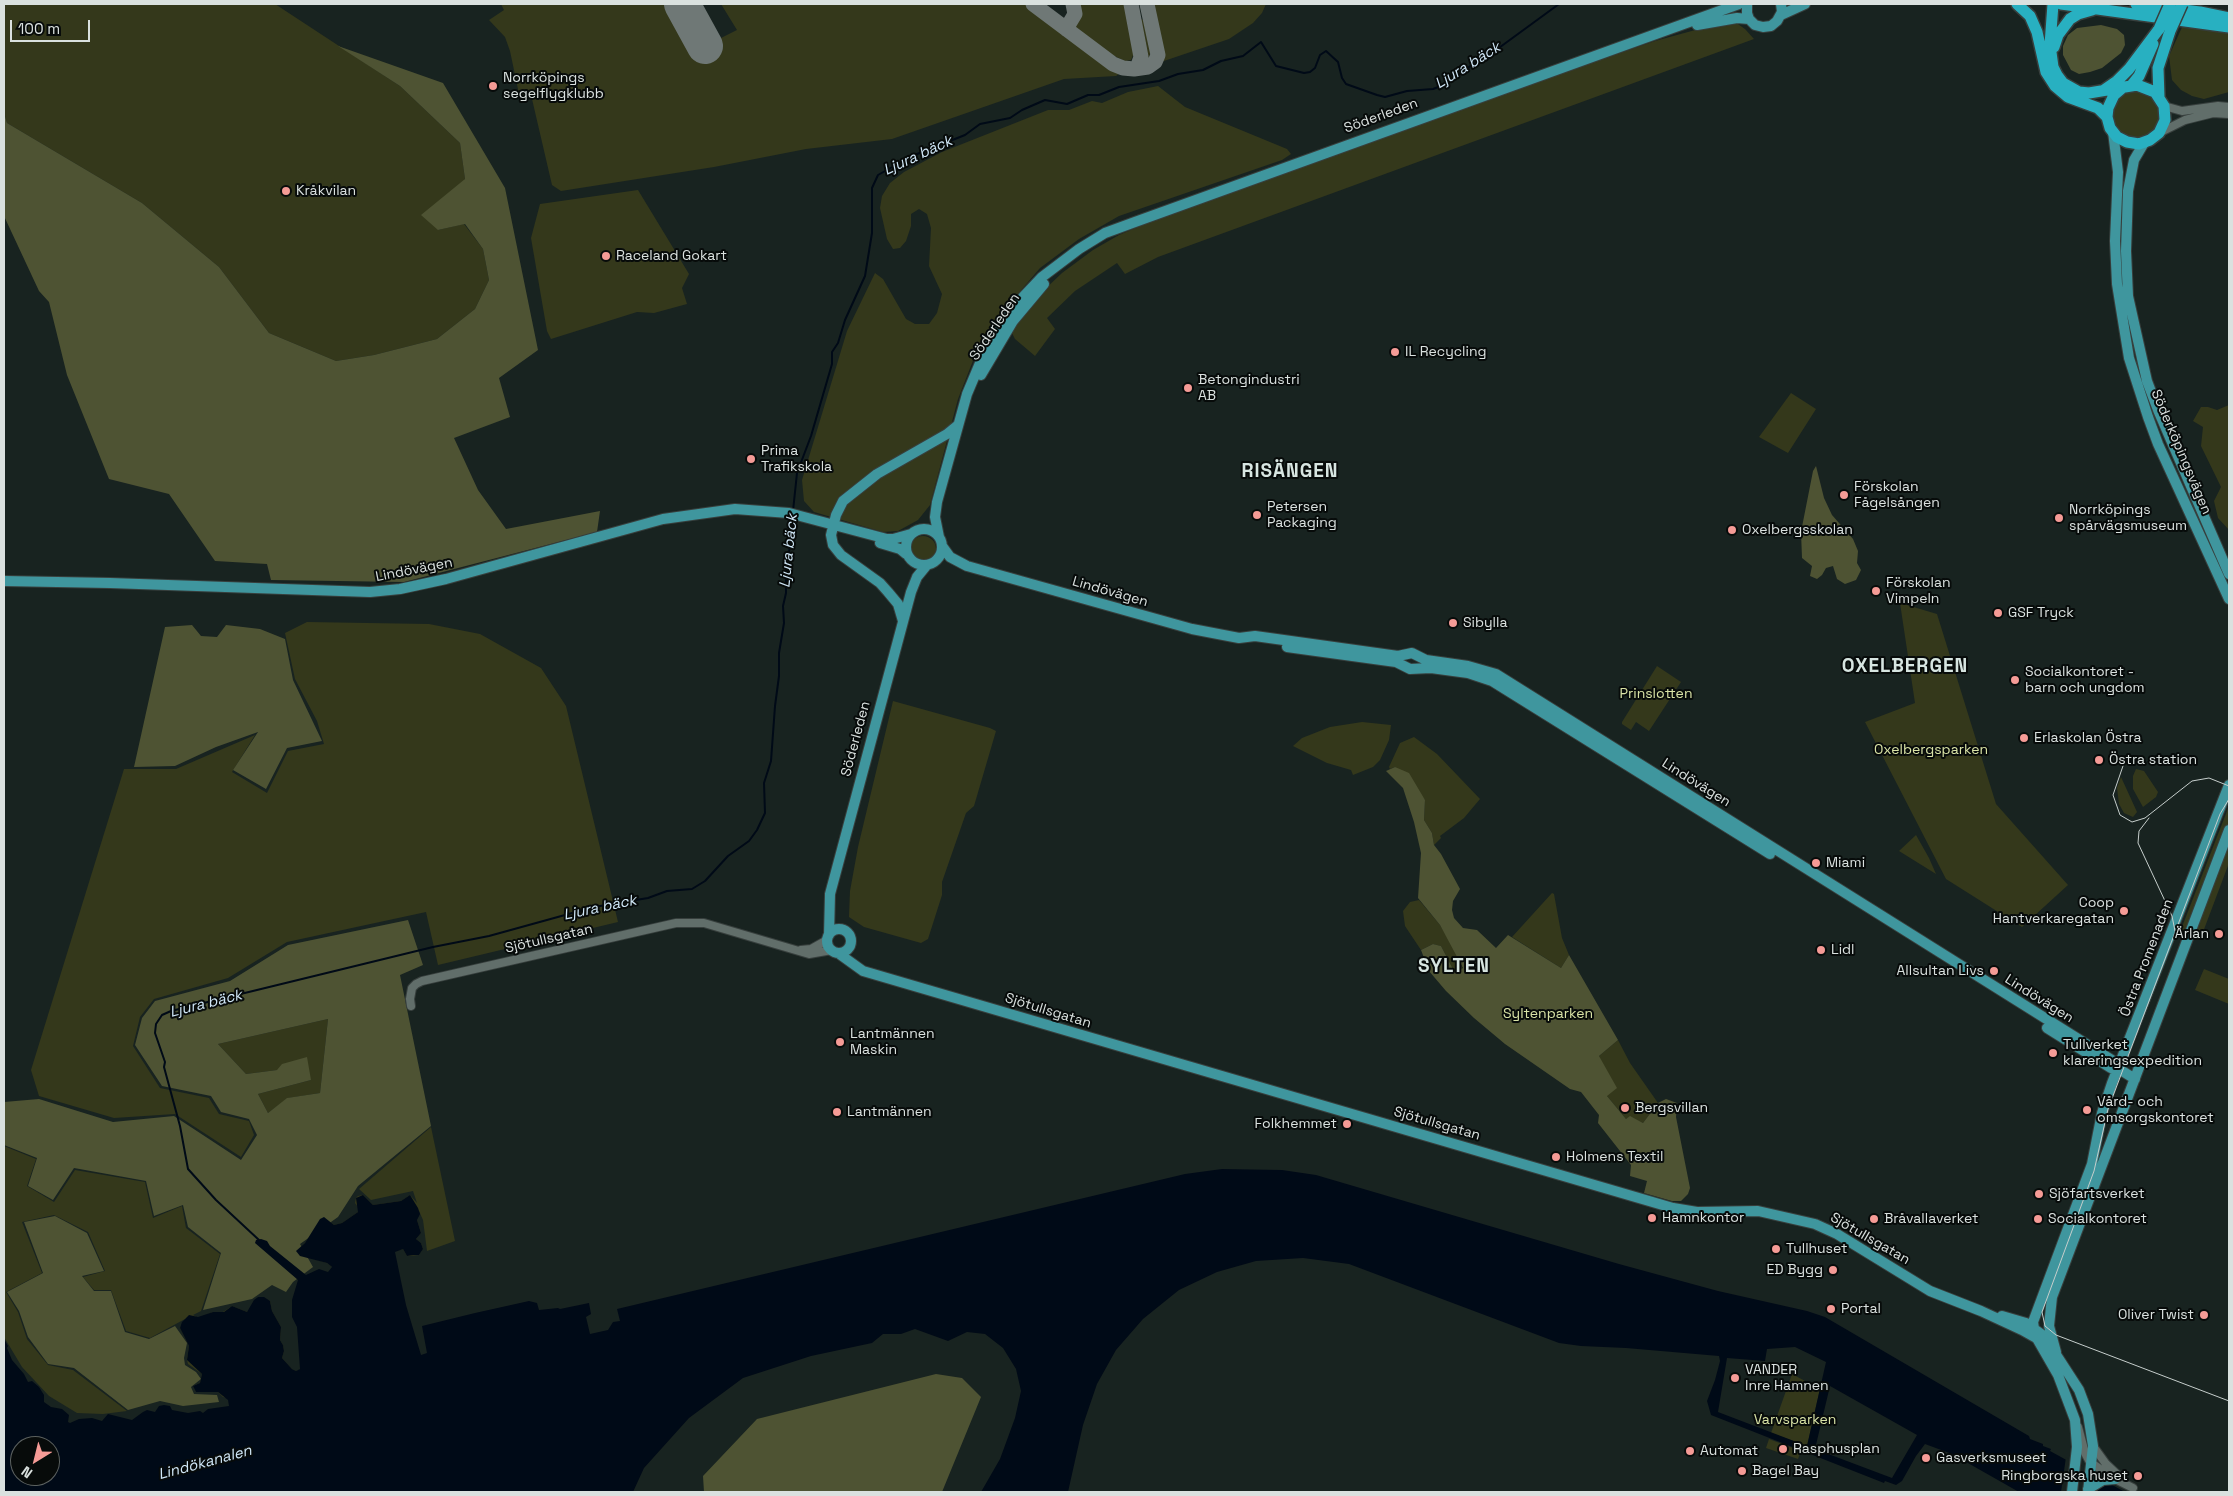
<!DOCTYPE html>
<html>
<head>
<meta charset="utf-8">
<style>
  body { margin:0 }
  #map { position:relative; width:2233px; height:1496px; overflow:hidden; background:#182320; font-family:"Space Grotesk",sans-serif }
  canvas { display:block }
  .frame { position:absolute; inset:0; border:5px solid #dae1df; pointer-events:none }
  .north { position:absolute; left:10px; top:1436px; width:50px; height:50px; box-sizing:border-box; background:#070b0a; border:1px solid #5b615f; border-radius:50%; rotate:216deg; font-size:14px; font-weight:700; line-height:20px; text-align:center; color:#dae1df }
  .north::after { content:''; display:block; margin:auto; width:18px; height:22px; background:#f59b96; clip-path:polygon(50% 0,100% 100%,50% 72%,0 100%) }
  .scale { position:absolute; left:10px; top:20px; width:80px; height:22px; box-sizing:border-box; border:2px solid #dae1df; border-top:0; padding-left:6px; font-size:15px; line-height:18px; white-space:nowrap; color:#dae1df; -webkit-text-stroke:4px #070b0a; paint-order:stroke }
</style>
</head>
<body>
<div id="map">
<canvas width="2233" height="1496"></canvas>
<div class="frame"></div>
<div class="north">N</div>
<div class="scale">100 m</div>
</div>
<script>
const ctx = document.querySelector('canvas').getContext('2d');
ctx.lineJoin = 'round';
function paint(path, color) { ctx.fillStyle = color; ctx.fill(path, 'evenodd'); }
const poly = rows => new Path2D(rows.map(r => 'M' + r).join(''));
function strokePath(path, color, width, dash) { ctx.strokeStyle = color; ctx.lineWidth = width; ctx.lineCap = dash ? 'butt' : 'round'; ctx.setLineDash(dash || []); ctx.stroke(path); }
function drawText(font, color, halo, rows, align = 'center') {
  ctx.font = font + ' "Space Grotesk",sans-serif'; ctx.lineWidth = 4; ctx.setLineDash([]); ctx.textBaseline = 'middle'; ctx.strokeStyle = halo; ctx.fillStyle = color; for (const [text, x, y, turn = 0] of rows) {
    ctx.save(); ctx.translate(x, y); ctx.rotate((+turn || 0) * Math.PI / 180); ctx.textAlign = isNaN(turn) ? turn : align; if (halo) ctx.strokeText(text, 0, 0); ctx.fillText(text, 0, 0); ctx.restore();
  }
}
const green = poly([
  [4,4,275,4,400,86,460,143,465,179,438,230,464,224,483,249,489,280,475,309,437,339,374,355,336,361,269,333,219,267,142,203,7,123,4,113],
  [501,4,667,4,693,52,737,30,721,4,1028,4,1109,65,1123,71,1116,76,1064,79,892,139,806,149,714,167,561,191,552,185,532,99,519,94,510,51,505,37,489,20,504,10],
  [1077,4,1126,4,1136,48,1131,60,1125,61,1110,54,1073,27,1071,24,1077,14],
  [1148,4,1266,4,1262,13,1253,23,1229,39,1161,62,1158,55],
  [1141,19,1146,22,1152,49,1148,59,1144,58,1138,27],
  [1732,20,1745,29,1754,39,1158,257,1125,274,1117,263,1075,291,1047,318,1055,329,1035,356,1015,339,1012,333,1014,327,1042,292,1062,273,1093,250,1119,235,1147,223,1567,71,1655,41],
  [2183,25,2229,29,2229,92,2204,99,2192,96,2181,90,2172,80,2169,56],
  [1158,86,1185,107,1287,149,1291,154,1282,160,1119,216,1079,239,1040,268,999,316,976,353,958,399,930,505,918,520,898,531,883,532,814,512,804,501,802,480,847,331,875,273,883,279,906,319,915,324,929,324,937,313,942,294,929,266,931,228,927,214,919,209,911,214,911,226,906,241,900,248,893,249,887,239,880,208,882,196,890,183,904,172,942,152,1048,110,1069,110,1092,101,1102,103,1128,92],
  '2112 115a24 24 0 1 1 48 0a24 24 0 1 1-48 0Z',
  [638,190,689,274,682,288,687,304,654,313,637,312,551,339,547,331,531,238,540,204],
  [1791,393,1816,409,1788,453,1759,437],
  [2229,405,2229,530,2218,518,2214,501,2221,487,2201,446,2203,427,2193,421,2201,407,2208,407,2217,410],
  '910 549a13 13 0 1 1 26 0a13 13 0 1 1-26 0Z',
  [1900,603,1937,614,1996,804,2068,885,2022,927,1946,879,1865,722,1915,703],
  [307,622,429,624,480,634,541,668,566,706,618,922,438,965,426,912,287,942,228,978,154,999,140,1017,133,1046,160,1088,209,1098,219,1114,249,1121,254,1135,241,1157,175,1114,114,1118,39,1096,31,1070,124,769,176,769,255,735,232,772,267,793,288,751,324,744,317,721,295,679,285,633],
  [1657,666,1681,682,1649,731,1636,722,1631,730,1622,724,1622,722],
  [893,701,990,728,996,731,974,806,966,813,942,882,942,895,928,939,921,943,864,927,849,917,850,891,858,847],
  [1362,722,1391,725,1389,740,1380,760,1373,767,1353,775,1351,770,1327,763,1293,746,1302,738,1330,727],
  [1414,737,1437,754,1480,799,1464,818,1440,836,1441,838,1434,845,1432,833,1424,820,1425,800,1395,767,1390,769,1389,767,1400,743],
  [2136,769,2144,771,2158,792,2156,797,2143,807,2133,789,2133,776],
  [2121,777,2137,812,2133,817,2124,813,2119,804,2117,788],
  [2229,806,2229,826,2188,935,2180,932],
  [1916,835,1929,858,1936,874,1899,851],
  [2229,835,2229,863,2200,940,2192,937],
  [1552,893,1554,894,1562,938,1569,955,1561,968,1512,937],
  [1419,900,1440,925,1455,950,1463,970,1454,971,1441,946,1433,944,1421,950,1405,926,1403,911,1410,902],
  [2204,969,2229,979,2229,1004,2195,990],
  [328,1019,320,1093,288,1098,268,1113,258,1094,311,1080,277,1070,246,1074,218,1044],
  [1618,1040,1630,1063,1658,1103,1643,1123,1630,1117,1626,1119,1607,1096,1599,1056],
  [431,1127,455,1241,427,1251,423,1220,419,1211,417,1220,421,1233,416,1239,421,1243,423,1249,419,1255,407,1256,403,1249,332,1267,327,1263,307,1257,296,1251,305,1243,324,1217,334,1225,342,1223,358,1212,358,1207,355,1203,356,1198,358,1196,363,1195,373,1205,401,1201,410,1195,417,1203,413,1191,371,1200,359,1189],
  [4,1146,36,1159,27,1186,54,1202,75,1170,145,1182,153,1218,182,1206,186,1228,220,1254,201,1311,193,1315,198,1318,213,1312,223,1312,232,1306,247,1312,258,1297,270,1301,272,1311,281,1327,280,1340,283,1345,284,1351,282,1358,292,1369,296,1371,364,1343,246,1402,223,1397,218,1392,196,1392,193,1386,200,1383,202,1374,188,1364,187,1360,189,1346,180,1328,185,1319,150,1338,126,1331,111,1290,94,1290,83,1277,105,1271,88,1232,54,1215,22,1222,42,1273,6,1292,18,1312,27,1339,48,1365,73,1370,127,1411,103,1414,77,1413,49,1396,22,1367,4,1337],
  [1792,1374,1820,1389,1807,1446,1771,1433],
  [1769,1439,1801,1451,1798,1459,1766,1448]
]);
const forest = poly([
  [2101,25,2117,29,2124,35,2125,45,2121,53,2102,68,2090,72,2079,74,2071,70,2063,55,2063,46,2068,35,2077,28],
  [338,46,443,83,505,188,538,350,499,378,510,417,454,438,478,490,506,529,600,511,597,532,404,582,271,580,267,564,215,561,169,494,109,479,67,375,49,302,39,291,4,216,4,113,7,123,142,203,219,267,269,333,336,361,374,355,437,339,475,309,489,280,483,249,465,224,438,230,421,215,465,179,460,143,400,86],
  [1816,466,1824,498,1832,515,1853,539,1858,551,1857,563,1861,570,1856,580,1845,584,1837,579,1833,566,1826,568,1822,575,1817,579,1810,576,1812,566,1802,558,1801,532,1813,471],
  [192,625,201,636,217,637,226,625,260,629,285,639,293,680,322,741,287,748,266,789,233,770,258,732,216,747,175,766,134,767,165,627],
  [1395,767,1409,773,1425,800,1424,820,1432,833,1434,845,1441,854,1460,889,1453,901,1452,910,1454,918,1463,928,1477,930,1496,948,1508,935,1561,968,1569,955,1618,1040,1599,1056,1617,1088,1607,1096,1626,1119,1630,1116,1643,1123,1658,1103,1666,1099,1677,1103,1676,1117,1690,1188,1688,1194,1681,1201,1672,1201,1644,1193,1647,1181,1630,1176,1631,1165,1598,1123,1599,1115,1581,1092,1570,1089,1505,1044,1474,1018,1446,991,1429,971,1421,950,1433,944,1441,946,1454,971,1457,972,1463,968,1440,925,1418,898,1421,853,1414,822,1403,788,1386,771],
  [408,920,423,965,400,975,431,1126,358,1186,338,1217,300,1244,313,1267,293,1282,286,1292,272,1285,252,1299,203,1310,221,1253,188,1227,183,1205,154,1216,146,1181,74,1168,53,1200,28,1186,37,1158,4,1145,4,1102,39,1099,113,1122,174,1116,241,1160,257,1135,249,1119,221,1112,211,1096,162,1086,135,1045,142,1018,155,1001,230,981,288,945],
  [328,1019,320,1093,287,1098,268,1113,258,1094,311,1080,307,1057,282,1064,277,1070,246,1074,218,1044],
  [55,1216,87,1233,104,1271,82,1276,94,1291,111,1291,125,1332,149,1339,175,1326,187,1343,184,1358,185,1365,196,1372,201,1379,191,1387,194,1394,217,1395,219,1402,183,1406,160,1401,128,1410,74,1368,48,1364,28,1337,19,1311,7,1292,43,1273,24,1222],
  [936,1374,962,1378,981,1397,942,1492,704,1492,703,1476,757,1419]
]);
const water = poly([
  [1222,1169,1282,1170,1316,1175,1619,1264,1718,1291,1807,1311,1825,1317,2029,1436,2030,1439,2043,1444,2043,1446,2051,1449,2050,1451,2125,1492,2019,1492,1952,1454,1925,1444,1916,1456,1902,1481,1896,1485,1885,1481,1884,1483,1711,1415,1707,1401,1715,1380,1720,1361,1719,1356,1626,1348,1581,1346,1559,1343,1349,1264,1303,1258,1256,1261,1217,1272,1179,1290,1143,1319,1116,1350,1097,1384,1083,1425,1068,1492,981,1492,1000,1459,1015,1418,1021,1391,1016,1369,1003,1348,985,1334,967,1332,948,1341,915,1329,901,1334,883,1334,872,1343,811,1356,743,1378,689,1418,644,1468,633,1492,4,1492,4,1339,8,1346,7,1348,12,1360,24,1374,28,1382,32,1381,39,1387,44,1395,44,1402,51,1407,62,1409,69,1415,68,1422,70,1423,79,1419,92,1418,102,1421,108,1414,132,1420,143,1412,147,1410,155,1412,159,1406,164,1405,170,1406,172,1410,188,1413,200,1411,203,1413,208,1409,229,1406,228,1400,218,1392,196,1392,193,1386,200,1383,202,1374,187,1360,189,1346,180,1328,182,1322,189,1315,198,1317,213,1312,224,1312,232,1306,247,1312,254,1300,258,1297,264,1297,270,1301,272,1311,281,1327,280,1340,283,1345,284,1351,282,1358,292,1369,296,1371,300,1369,297,1327,292,1317,292,1300,298,1280,255,1243,256,1240,261,1239,267,1241,270,1246,306,1275,319,1269,328,1272,332,1267,327,1263,300,1256,296,1251,305,1243,320,1219,324,1217,334,1225,342,1223,358,1212,356,1198,363,1195,373,1205,401,1201,410,1195,418,1208,420,1214,417,1220,421,1233,416,1239,421,1243,423,1249,419,1255,413,1255,407,1256,403,1249,395,1252,406,1305,421,1355,427,1353,422,1326,475,1313,529,1301,537,1303,539,1310,558,1308,560,1309,589,1303,591,1314,586,1317,590,1334,608,1330,613,1322,620,1321,617,1309,1185,1174],
  [1795,1347,1826,1362,1807,1446,1718,1412,1727,1358,1765,1361,1767,1349],
  [1830,1386,1917,1435,1892,1478,1815,1449],
  [20,1446,50,1446,50,1476,20,1476]
]);
const pier = poly([
  [2066,1457,2109,1481,2100,1487,2097,1492,2061,1492]
]);
const stream = poly([
  [793,511,797,473,811,436,832,364,832,352,838,343,845,320,865,276,872,233,872,188,878,175,912,156,965,135,980,124,1010,118,1022,110,1045,100,1067,104,1088,95,1099,95,1119,87,1159,81,1178,74,1203,70,1221,61,1243,56,1261,42,1276,66,1304,73,1310,72,1315,68,1320,55,1326,51,1338,62,1342,78,1346,84,1377,95,1385,97,1407,91,1433,89,1446,84,1473,64,1481,61,1559,4],
  [259,1240,216,1200,188,1169,180,1126,164,1067,165,1062,155,1033,156,1024,162,1015,171,1011,433,947,489,936,594,907,648,898,667,891,692,889,705,881,728,856,749,841,757,830,765,813,764,783,771,761,775,706,779,676,779,653,784,623,783,606,786,593,786,564,791,543,793,518]
]);
const taxiway = poly([
  [1033,4,1113,64,1123,68,1134,69,1148,67,1155,62,1158,55,1147,4],
  [1131,4,1141,57,1137,68],
  [1066,29,1075,14,1073,4]
]);
const runway = poly([
  [682,4,705,46]
]);
const minor = poly([
  [2164,106,2182,111,2218,106,2229,107],
  [2159,133,2185,120,2213,113,2229,114],
  [801,950,811,949,827,940],
  [411,1006,410,999,412,988,416,984,422,981,676,923,704,923,809,954,832,950],
  [2078,1427,2085,1453,2090,1462,2115,1479,2133,1488],
  [2093,1446,2106,1464,2122,1479]
]);
const major = poly([
  [1747,4,1747,13,1749,19,1755,25,1763,27,1771,26,1777,21,1782,12,1781,4],
  [1781,15,1805,4],
  [1697,25,1737,18,1749,19],
  [2113,132,2118,172,2115,241,2117,284,2129,358,2148,417,2158,444,2229,599],
  [2144,143,2134,160,2128,191,2126,251,2128,296,2147,381,2158,410,2229,574],
  [981,375,1013,321,1044,284],
  '906 547a18 18 0 1 1 36 0a18 18 0 1 1-36 0Z',
  [939,537,935,517,937,502,967,394,983,356,1006,319,1023,297,1042,277,1079,249,1105,233,1135,222,1739,4],
  [880,543,900,549,906,554],
  [942,546,950,557,967,566,1192,629,1239,638,1255,636,1398,656,1412,653,1426,660,1468,666,1496,674,2115,1062,2119,1069,2135,1079],
  [4,581,110,583,370,592,400,589,446,579,663,519,735,509,789,513,887,539,893,539,911,534],
  [903,621,898,604,888,592,880,583,841,555,833,545,831,535,836,515,843,501,877,474,947,434,958,425],
  [1287,647,1396,662,1410,669,1431,668,1468,673,1492,681,1770,854],
  '827 941a12 12 0 1 1 24 0a12 12 0 1 1-24 0Z',
  [829,935,830,894,911,592,917,577,926,566],
  [838,953,863,971,1673,1208,1697,1212,1758,1211,1815,1224,1837,1234,1930,1291,1981,1311,2022,1330,2038,1339],
  [2047,1028,2111,1068,2119,1069],
  [2002,1316,2026,1323,2044,1336,2079,1390,2088,1414,2093,1446,2088,1492],
  [2056,1352,2049,1326,2052,1297,2229,830],
  [2088,1489,2103,1480,2115,1479],
  [2072,1492,2077,1447,2075,1420,2058,1375,2035,1335,2033,1322,2092,1164,2102,1113,2112,1083,2229,785]
]);
const highway = poly([
  [2017,4,2030,16,2037,32,2046,72,2055,86,2068,97,2098,108,2107,117],
  [2053,4,2050,45,2053,67,2057,75,2063,83,2079,92,2089,93,2137,85,2155,92,2164,106,2165,120,2159,133,2150,140,2139,144,2127,142,2117,137,2110,128,2107,117,2108,108,2114,95,2121,89],
  [2061,4,2229,27],
  [2136,4,2200,12,2229,18],
  [2054,47,2058,35,2070,19,2078,14,2092,10],
  [2131,86,2139,76,2153,44],
  [2104,90,2117,81,2129,69,2159,29],
  [2159,97,2158,68,2170,31]
]);
const tram = poly([
  [2124,763,2113,795,2120,815,2132,822,2145,818,2192,781,2209,778,2229,786],
  [2229,799,2220,814,2108,1109,2094,1171,2042,1312,2045,1326,2056,1335,2229,1401],
  [2149,818,2139,831,2138,843,2172,916,2175,931]
]);
const highwayBridge = poly([
  [2159,29,2170,4],
  [2170,31,2182,4]
]);
const markers = [
  [493,86,5,"#f59b96"],
  [286,191,5,"#f59b96"],
  [606,256,5,"#f59b96"],
  [1395,352,5,"#f59b96"],
  [1188,388,5,"#f59b96"],
  [751,459,5,"#f59b96"],
  [1844,495,5,"#f59b96"],
  [1257,515,5,"#f59b96"],
  [2059,518,5,"#f59b96"],
  [1732,530,5,"#f59b96"],
  [1876,591,5,"#f59b96"],
  [1998,613,5,"#f59b96"],
  [1453,623,5,"#f59b96"],
  [2015,680,5,"#f59b96"],
  [2024,738,5,"#f59b96"],
  [2099,760,5,"#f59b96"],
  [1816,863,5,"#f59b96"],
  [2124,911,5,"#f59b96"],
  [2219,934,5,"#f59b96"],
  [1821,950,5,"#f59b96"],
  [1994,971,5,"#f59b96"],
  [840,1042,5,"#f59b96"],
  [2053,1053,5,"#f59b96"],
  [1625,1108,5,"#f59b96"],
  [2087,1110,5,"#f59b96"],
  [837,1112,5,"#f59b96"],
  [1347,1124,5,"#f59b96"],
  [1556,1157,5,"#f59b96"],
  [2039,1194,5,"#f59b96"],
  [1652,1218,5,"#f59b96"],
  [1874,1219,5,"#f59b96"],
  [2038,1219,5,"#f59b96"],
  [1776,1249,5,"#f59b96"],
  [1833,1270,5,"#f59b96"],
  [1831,1309,5,"#f59b96"],
  [2204,1315,5,"#f59b96"],
  [1735,1378,5,"#f59b96"],
  [1783,1449,5,"#f59b96"],
  [1690,1451,5,"#f59b96"],
  [1926,1458,5,"#f59b96"],
  [1742,1471,5,"#f59b96"],
  [2138,1476,5,"#f59b96"]
];
const poiNames = [
  ["Norrköpings",503,78],
  ["segelflygklubb",503,94],
  ["Kråkvilan",296,191],
  ["Raceland Gokart",616,256],
  ["IL Recycling",1405,352],
  ["Betongindustri",1198,380],
  ["AB",1198,396],
  ["Prima",761,451],
  ["Trafikskola",761,467],
  ["Förskolan",1854,487],
  ["Fågelsången",1854,503],
  ["Petersen",1267,507],
  ["Packaging",1267,523],
  ["Norrköpings",2069,510],
  ["spårvägsmuseum",2069,526],
  ["Oxelbergsskolan",1742,530],
  ["Förskolan",1886,583],
  ["Vimpeln",1886,599],
  ["GSF Tryck",2008,613],
  ["Sibylla",1463,623],
  ["Socialkontoret -",2025,672],
  ["barn och ungdom",2025,688],
  ["Erlaskolan Östra",2034,738],
  ["Östra station",2109,760],
  ["Miami",1826,863],
  ["Coop",2114,903,"right"],
  ["Hantverkaregatan",2114,919,"right"],
  ["Ärlan",2209,934,"right"],
  ["Lidl",1831,950],
  ["Allsultan Livs",1984,971,"right"],
  ["Lantmännen",850,1034],
  ["Maskin",850,1050],
  ["Tullverket",2063,1045],
  ["klareringsexpedition",2063,1061],
  ["Vård- och",2097,1102],
  ["omsorgskontoret",2097,1118],
  ["Bergsvillan",1635,1108],
  ["Lantmännen",847,1112],
  ["Folkhemmet",1337,1124,"right"],
  ["Holmens Textil",1566,1157],
  ["Sjöfartsverket",2049,1194],
  ["Hamnkontor",1662,1218],
  ["Bråvallaverket",1884,1219],
  ["Socialkontoret",2048,1219],
  ["Tullhuset",1786,1249],
  ["ED Bygg",1823,1270,"right"],
  ["Portal",1841,1309],
  ["Oliver Twist",2194,1315,"right"],
  ["VANDER",1745,1370],
  ["Inre Hamnen",1745,1386],
  ["Rasphusplan",1793,1449],
  ["Automat",1700,1451],
  ["Gasverksmuseet",1936,1458],
  ["Bagel Bay",1752,1471],
  ["Ringborgska huset",2128,1476,"right"]
];
const streetNames = [
  ["Söderleden",1381,116,-20],
  ["Söderleden",995,327,-56],
  ["Söderköpingsvägen",2181,452,67],
  ["Lindövägen",414,570,-11],
  ["Lindövägen",1110,592,16],
  ["Söderleden",856,739,-75],
  ["Lindövägen",1696,783,32],
  ["Sjötullsgatan",549,939,-13],
  ["Östra Promenaden",2147,958,-69],
  ["Lindövägen",2039,999,32],
  ["Sjötullsgatan",1048,1011,17],
  ["Sjötullsgatan",1437,1124,16],
  ["Sjötullsgatan",1870,1239,30]
];
const parkNames = [
  ["Prinslotten",1656,694],
  ["Oxelbergsparken",1931,750],
  ["Syltenparken",1548,1014],
  ["Varvsparken",1795,1420]
];
const waterNames = [
  ["Ljura bäck",1468,66,-32],
  ["Ljura bäck",918,156,-25],
  ["Ljura bäck",789,551,-84],
  ["Ljura bäck",600,908,-12],
  ["Ljura bäck",206,1004,-14],
  ["Lindökanalen",205,1463,-15]
];
const districtNames = [
  ["RISÄNGEN",1290,472],
  ["OXELBERGEN",1905,667],
  ["SYLTEN",1454,967]
];
paint(green, '#34381b');
paint(forest, '#4e5333');
paint(water, '#000a17');
paint(pier, '#182320');
strokePath(stream, '#000a17', 2);
strokePath(taxiway, '#6f7876', 15);
strokePath(runway, '#6f7876', 36);
strokePath(minor, '#373f3d', 10);
strokePath(major, '#373f3d', 12);
strokePath(highway, '#373f3d', 14);
strokePath(minor, '#616e6a', 8);
strokePath(major, '#3f969e', 10);
strokePath(highway, '#28b0c1', 11);
strokePath(tram, '#c6cecc', 1);
strokePath(highwayBridge, '#373f3d', 14, []);
strokePath(highwayBridge, '#28b0c1', 11);
for (const [x, y, r, color] of markers) { const dot = new Path2D(); dot.arc(x, y, r, 0, 2 * Math.PI); ctx.fillStyle = color; ctx.fill(dot); strokePath(dot, '#070b0a', 2); }
drawText('14px', '#dae1df', '#070b0a', poiNames, 'left');
drawText('14px', '#dae1df', '#070b0a', streetNames);
drawText('14px', '#d9e3a6', '#070b0a', parkNames);
drawText('italic 15px', '#d1e8f8', '#070b0a', waterNames);
ctx.letterSpacing = '1px';
drawText('bold 19px', '#d7e5e1', '#070b0a', districtNames);
ctx.letterSpacing = '0px';
</script>
</body>
</html>
